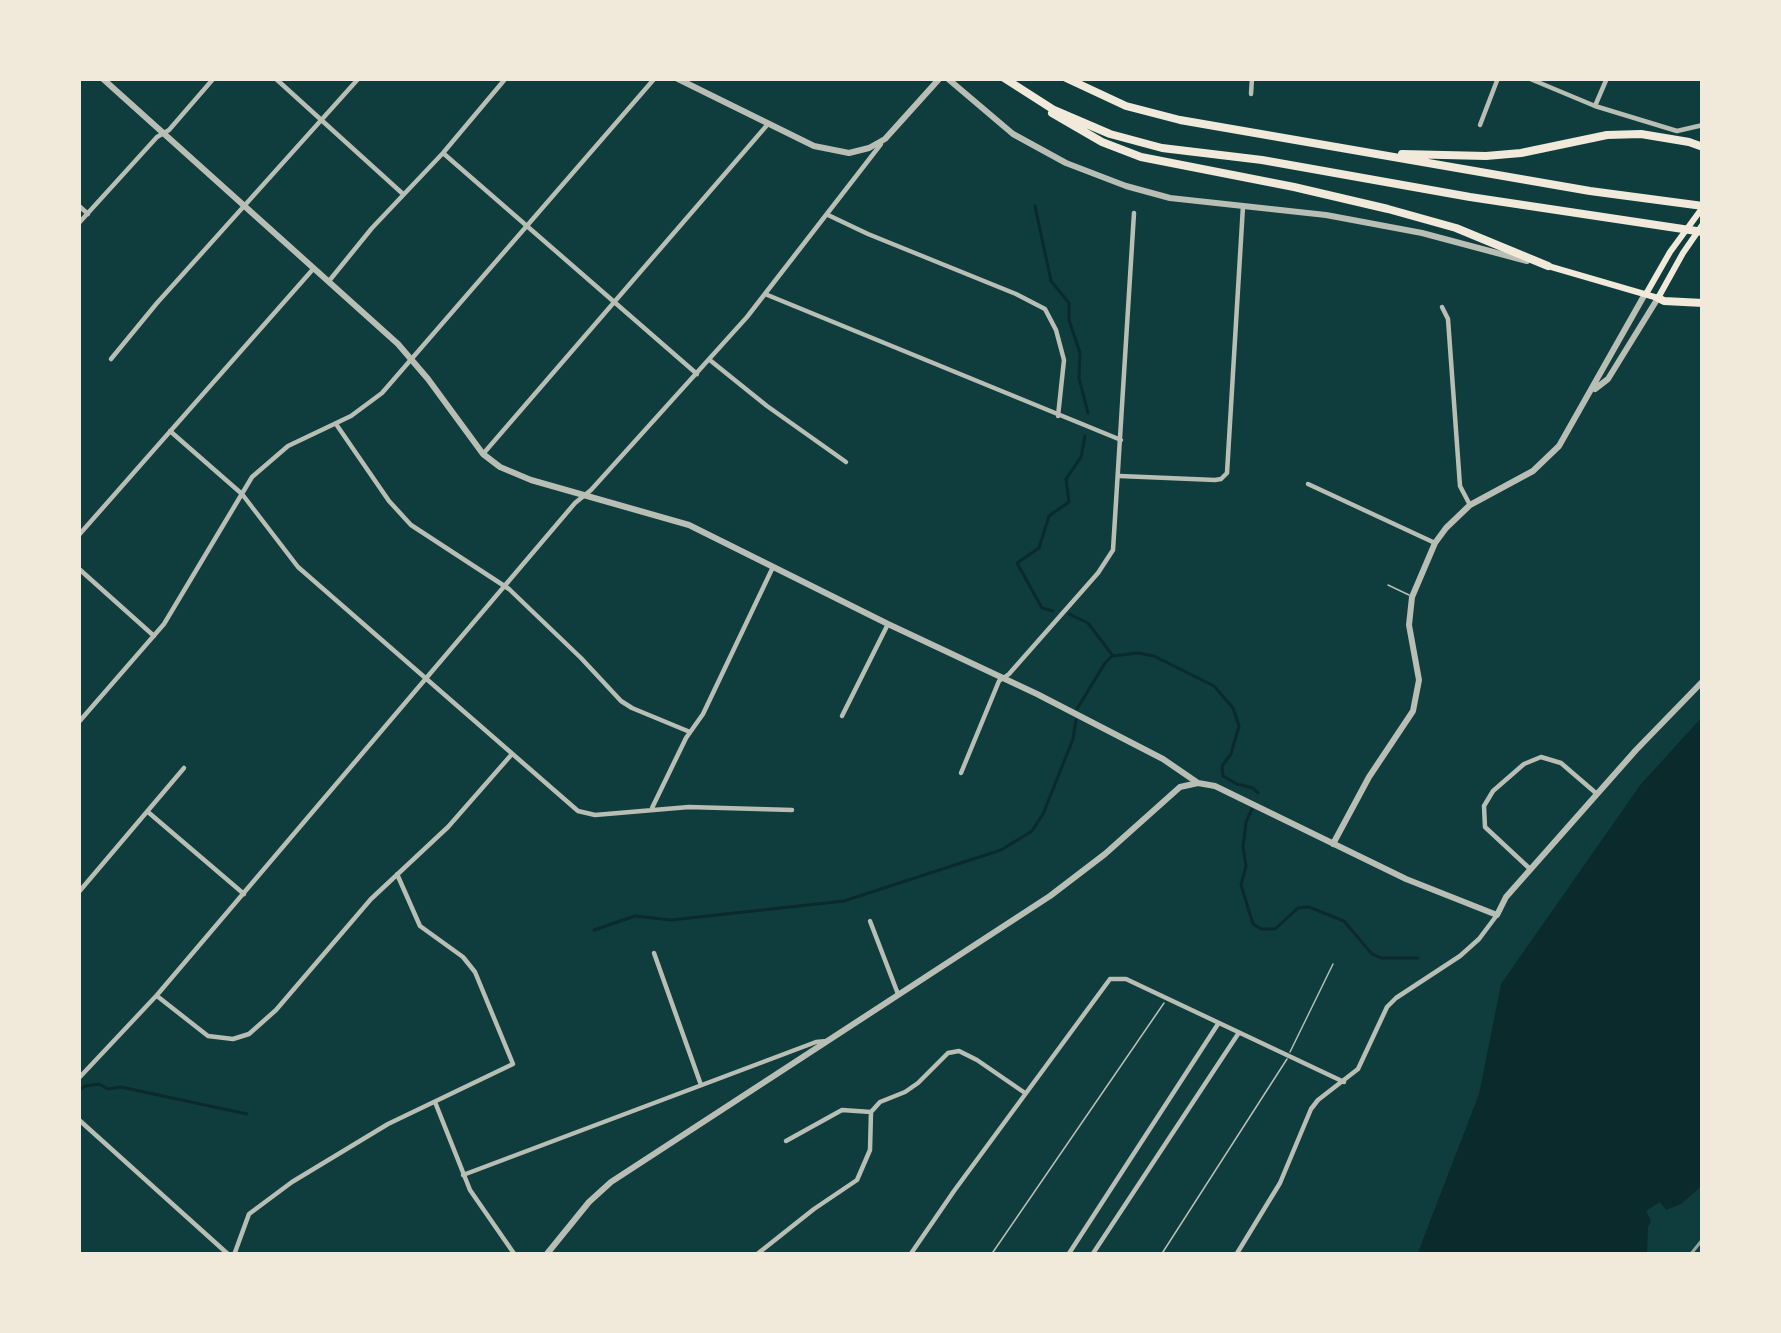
<!DOCTYPE html>
<html>
<head>
<meta charset="utf-8">
<style>
  body { margin:0 }
  #map { position:relative; width:1781px; height:1333px; overflow:hidden; background:#0f3d3e; font-family:"Space Grotesk",sans-serif }
  canvas { display:block }
  .frame { position:absolute; inset:0; border:81px solid #f1e9da; pointer-events:none }
</style>
</head>
<body>
<div id="map">
<canvas width="1781" height="1333"></canvas>
<div class="frame"></div>
</div>
<script>
const ctx = document.querySelector('canvas').getContext('2d');
ctx.lineJoin = 'round';
function paint(path, color) { ctx.fillStyle = color; ctx.fill(path, 'evenodd'); }
const poly = rows => new Path2D(rows.map(r => 'M' + r).join(''));
function strokePath(path, color, width, dash) { ctx.strokeStyle = color; ctx.lineWidth = width; ctx.lineCap = dash ? 'butt' : 'round'; ctx.setLineDash(dash || []); ctx.stroke(path); }
const water = poly([
  [1703,716,1703,1185,1681,1204,1666,1210,1660,1202,1646,1211,1651,1221,1648,1227,1647,1255,1417,1255,1479,1094,1501,984,1641,784]
]);
const stream = poly([
  [1035,206,1051,281,1069,303,1069,320,1080,353,1079,378,1088,413],
  [1053,611,1042,608,1017,563,1039,548,1049,516,1069,502,1066,479,1081,457,1085,436],
  [1069,614,1088,623,1113,656,1138,653,1154,656,1214,686,1233,708,1239,726,1231,754,1222,766,1223,776,1237,784,1253,788,1258,793],
  [1077,709,1105,663,1112,656],
  [1252,809,1246,822,1243,847,1246,866,1241,885,1253,924,1261,929,1275,929,1298,908,1309,907,1344,921,1372,954,1381,958,1418,958],
  [594,930,635,916,671,920,844,901,1001,850,1032,831,1043,814,1073,739,1076,720],
  [78,1091,85,1086,99,1084,108,1089,121,1087,247,1114]
]);
const service = poly([
  [1388,585,1409,595],
  [1290,1052,1333,964],
  [991,1255,1164,1003],
  [1161,1255,1287,1059]
]);
const minor = poly([
  [275,78,403,194],
  [1528,78,1595,106,1677,131,1703,125],
  [1251,94,1252,78],
  [1595,106,1607,78],
  [1480,125,1498,78],
  [443,153,697,374],
  [78,205,88,214],
  [828,215,868,234,1016,294,1045,309,1056,330,1064,360,1058,416],
  [78,224,157,137,169,130,214,78],
  [329,281,372,228,443,153,506,78],
  [765,294,1121,440],
  [1442,307,1448,319,1460,486,1470,505],
  [111,359,157,303,359,78],
  [711,361,767,406,846,462],
  [336,424,389,501,411,525,509,589,581,658,621,701,632,708,690,732],
  [170,431,242,494,298,567,578,811,595,815,689,807,792,810],
  [483,454,768,124],
  [1120,476,1215,480,1221,479,1227,473,1243,206],
  [1308,484,1435,543],
  [78,536,314,268],
  [78,568,154,636],
  [842,716,888,624],
  [78,723,164,624,252,477,288,446,351,416,382,393,655,78],
  [961,773,999,681,1009,674,1098,573,1113,550,1134,213],
  [652,808,686,738,703,714,773,567],
  [148,812,244,894],
  [1529,868,1485,827,1484,806,1493,791,1524,764,1541,757,1561,763,1597,794],
  [78,893,184,768],
  [870,921,898,994],
  [654,953,701,1085],
  [157,996,208,1036,233,1039,249,1034,276,1010,371,899,448,827,512,754],
  [78,1079,157,995,575,503,591,490,747,317,881,144],
  [435,1102,470,1190,515,1255],
  [78,1119,229,1255],
  [786,1141,842,1110,871,1112],
  [463,1175,816,1042,827,1041],
  [234,1255,249,1214,292,1182,388,1124,513,1064,475,972,463,957,420,926,397,874],
  [756,1255,814,1209,857,1180,870,1150,871,1112,880,1102,905,1092,918,1083,948,1053,959,1051,977,1060,1025,1093],
  [910,1255,954,1191,1110,979,1126,979,1344,1082],
  [1068,1255,1218,1024],
  [1092,1255,1238,1034],
  [1236,1255,1280,1183,1311,1109,1318,1100,1358,1069,1387,1007,1396,998,1460,956,1479,939,1497,915]
]);
const tertiary = poly([
  [102,78,398,344,428,379,483,454,500,467,531,480,689,525,888,624,1037,694,1163,759,1198,783],
  [676,78,814,146,849,153,869,148,885,139,940,78],
  [947,78,1013,134,1066,163,1126,186,1170,198,1326,215,1422,233,1527,261],
  [1595,389,1608,379,1658,298],
  [1333,844,1369,777,1413,711,1419,680,1409,625,1412,597,1435,543,1446,528,1470,505,1533,471,1559,446,1645,294],
  [546,1255,589,1202,611,1182,1050,896,1105,854,1180,787,1198,783,1215,786,1406,879,1497,915,1506,897,1636,750,1703,681]
]);
const secondary = poly([
  [1548,266,1658,298,1683,253,1703,224],
  [1646,294,1670,252,1703,207]
]);
const motorway = poly([
  [1004,78,1054,110,1110,134,1162,148,1262,160,1470,197,1703,232],
  [1066,78,1126,106,1180,120,1590,191,1703,206],
  [1052,113,1102,142,1141,157,1294,187,1388,209,1456,228,1548,266],
  [1402,154,1486,156,1521,153,1607,135,1641,134,1689,142,1703,147],
  [1658,298,1664,301,1703,303]
]);
const rail = poly([
  [1690,1255,1703,1239]
]);
paint(water, '#0a2a2b');
strokePath(stream, '#0a2a2b', 3);
strokePath(service, '#b8beb3', 1.5);
strokePath(minor, '#b8beb3', 4.5);
strokePath(tertiary, '#b8beb3', 6);
strokePath(secondary, '#f1e9da', 6);
strokePath(motorway, '#f1e9da', 8);
strokePath(rail, '#97a49c', 3);
</script>
</body>
</html>
